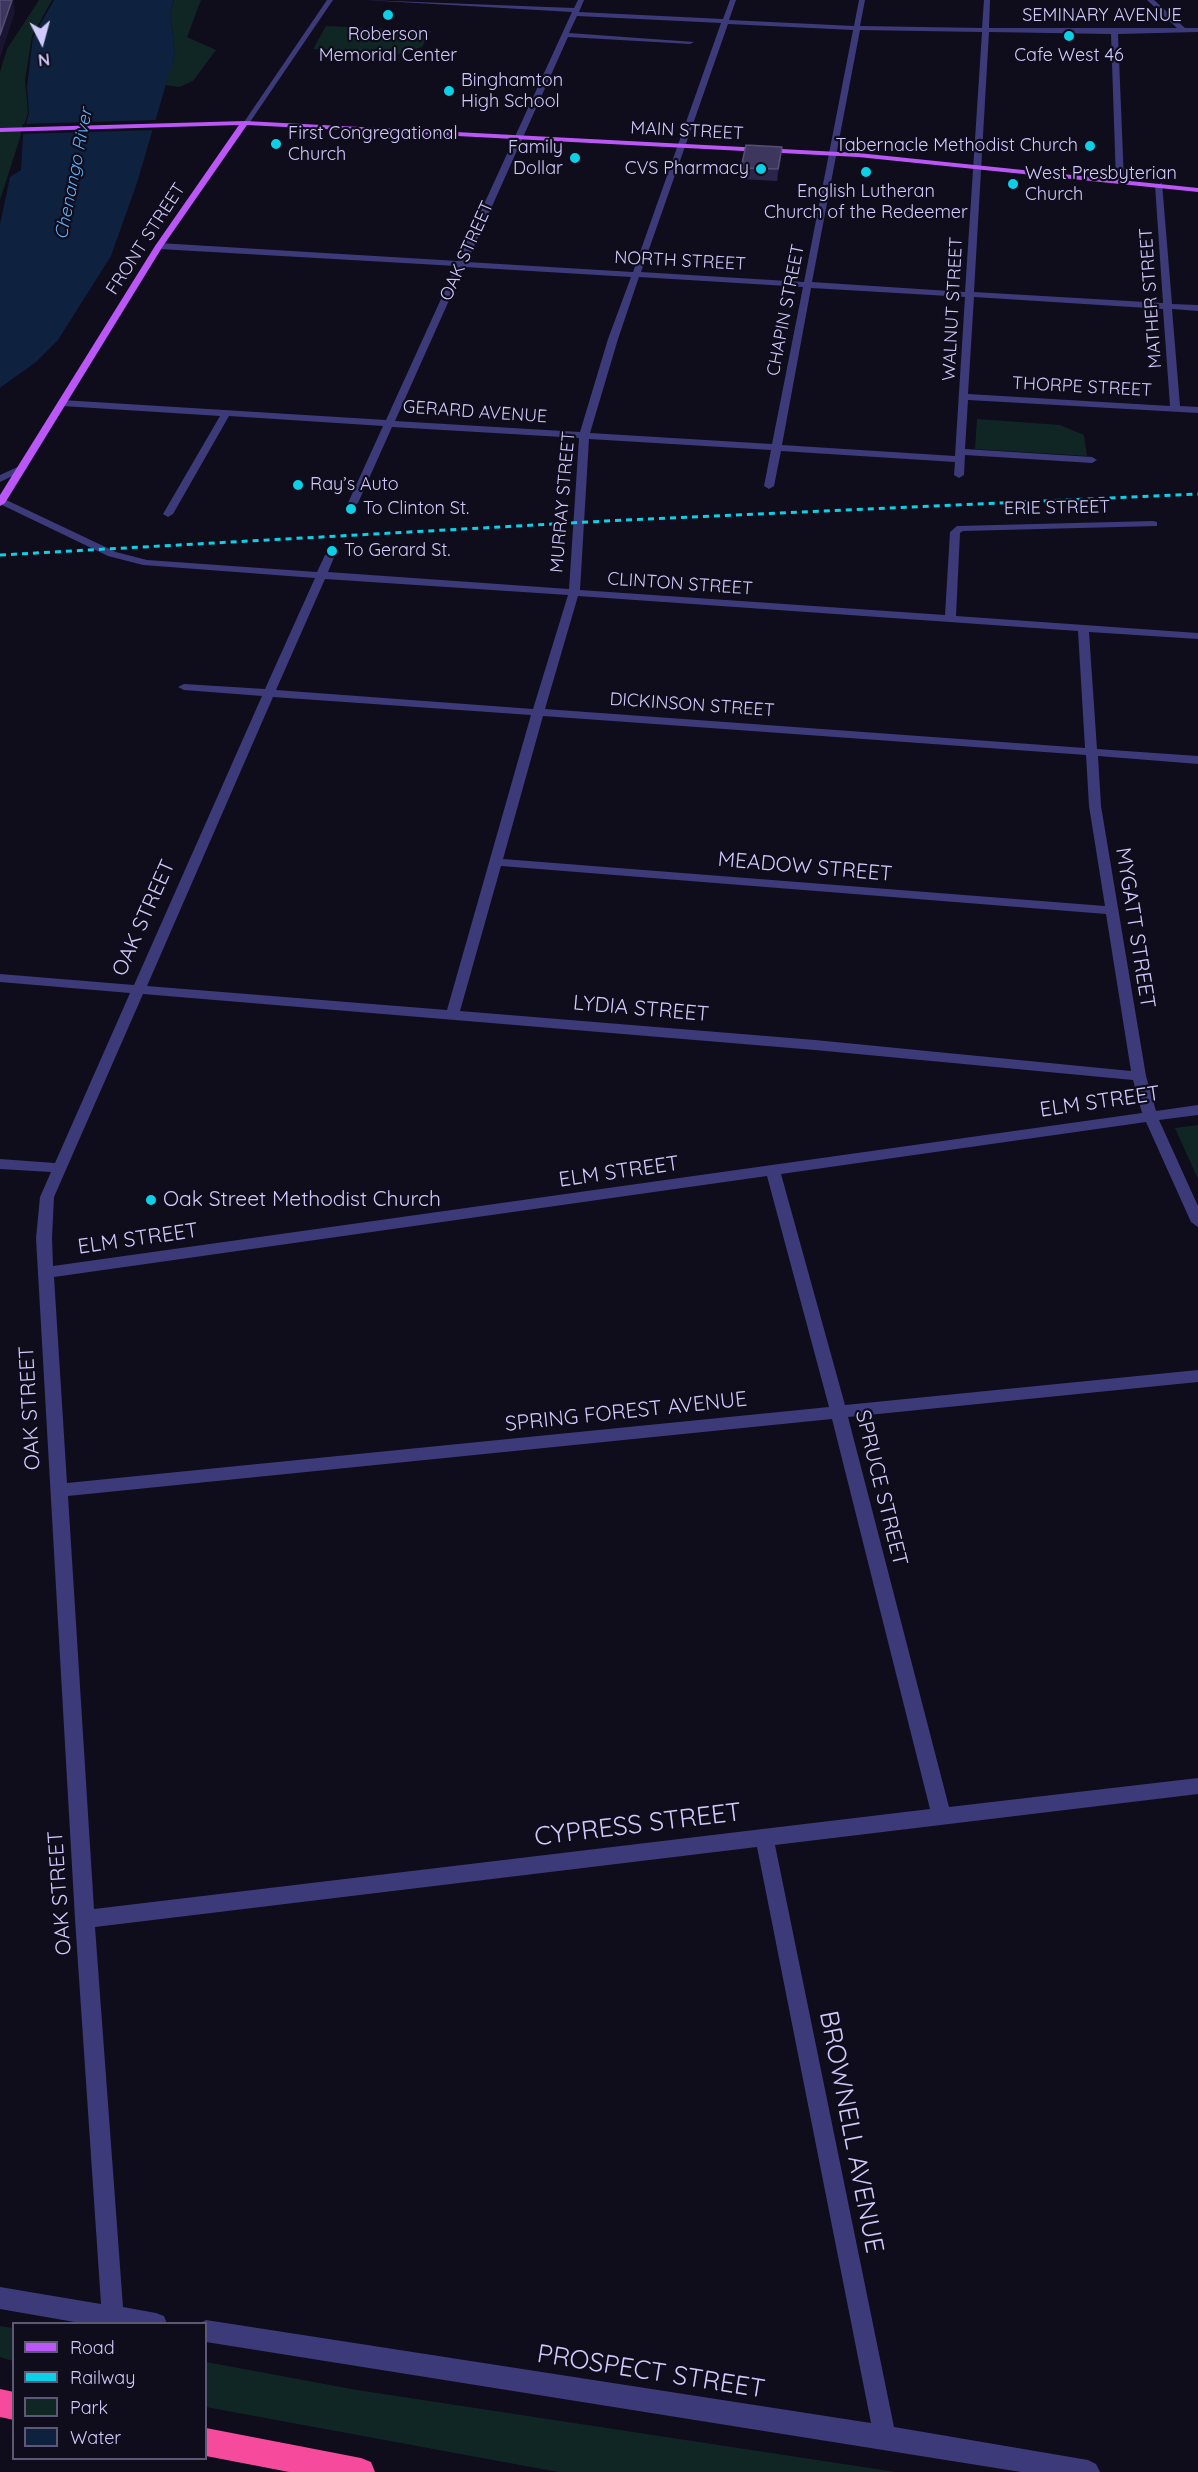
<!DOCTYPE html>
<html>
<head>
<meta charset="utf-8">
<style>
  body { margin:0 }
  #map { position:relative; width:1198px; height:2472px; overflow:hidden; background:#0f0c1c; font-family:Quicksand,sans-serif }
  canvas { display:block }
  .legend { position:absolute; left:12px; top:2322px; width:195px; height:138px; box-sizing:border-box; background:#0f0c1c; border:2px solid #5c5876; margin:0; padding:8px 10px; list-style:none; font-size:18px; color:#d0cafc }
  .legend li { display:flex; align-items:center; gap:12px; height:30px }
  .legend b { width:30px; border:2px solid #5c5876 }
  .north { position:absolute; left:12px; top:12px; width:60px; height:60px; -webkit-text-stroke:4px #0f0c1c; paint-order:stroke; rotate:174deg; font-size:16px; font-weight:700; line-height:24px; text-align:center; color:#d0cafc }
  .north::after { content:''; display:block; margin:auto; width:21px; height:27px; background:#d0cafc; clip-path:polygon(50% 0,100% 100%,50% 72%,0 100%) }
</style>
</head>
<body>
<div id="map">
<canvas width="1198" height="2472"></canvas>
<ul class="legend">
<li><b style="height:8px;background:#bb57f6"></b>Road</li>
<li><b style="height:8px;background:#0cd0e6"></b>Railway</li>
<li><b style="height:16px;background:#102625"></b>Park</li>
<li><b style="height:16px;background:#0e213f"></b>Water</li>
</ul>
<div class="north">N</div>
</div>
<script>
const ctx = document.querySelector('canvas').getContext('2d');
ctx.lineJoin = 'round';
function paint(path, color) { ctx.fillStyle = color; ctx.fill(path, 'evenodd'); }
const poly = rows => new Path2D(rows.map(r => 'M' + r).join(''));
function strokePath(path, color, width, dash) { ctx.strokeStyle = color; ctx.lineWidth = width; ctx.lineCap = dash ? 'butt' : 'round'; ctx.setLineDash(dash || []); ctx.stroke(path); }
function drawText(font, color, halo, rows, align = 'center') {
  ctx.font = font + ' Quicksand,sans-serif'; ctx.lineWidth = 4.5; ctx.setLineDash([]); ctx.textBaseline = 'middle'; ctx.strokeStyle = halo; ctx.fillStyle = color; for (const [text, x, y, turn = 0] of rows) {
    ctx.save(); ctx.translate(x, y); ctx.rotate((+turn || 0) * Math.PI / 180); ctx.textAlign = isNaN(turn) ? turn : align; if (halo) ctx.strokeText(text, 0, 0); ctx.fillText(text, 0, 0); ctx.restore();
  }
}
const green = poly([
  [39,0,52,0,32,36,25,80,28,113,0,200,0,72,7,49],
  [174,0,201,0,187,37,216,50,193,81,179,87,165,85,175,54,170,13],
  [326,26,431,31,422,47,400,54,313,49],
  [977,419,1060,425,1084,435,1087,456,975,449],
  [1198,1125,1198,1179,1175,1128],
  [0,2326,13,2328,13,2361,0,2357],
  [206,2362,357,2390,896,2472,558,2472,206,2407]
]);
const water = poly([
  [54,0,174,0,170,13,175,54,137,183,111,256,58,340,36,362,0,388,0,224,10,177,21,170,23,135,29,113,27,87,33,37]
]);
const pier = poly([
  [158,120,155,130,20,134,23,124]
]);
const minor = poly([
  [327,0,333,0,248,125,242,125,327,0],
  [365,0,574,8,578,0,584,0,579,12,723,19,730,0,736,0,729,20,854,26,859,0,865,0,860,26,982,28,984,0,990,0,989,28,1177,28,1147,0,1154,0,1185,28,1198,28,1198,32,1118,34,1124,181,1120,183,1116,181,1111,34,989,32,974,292,1163,303,1155,185,1162,183,1172,304,1198,305,1198,311,1172,309,1180,406,1198,407,1198,413,968,400,965,449,1092,457,1097,460,1092,463,965,455,964,475,959,478,954,475,955,462,781,451,774,486,769,489,764,486,771,450,589,439,580,590,945,615,950,532,957,526,1153,521,1157,522,1157,526,963,531,960,533,956,616,1198,633,1198,639,1089,632,1097,749,1198,756,1198,764,1098,756,1101,806,1146,1076,1156,1111,1198,1105,1198,1115,1159,1120,1198,1206,1198,1227,1191,1222,1146,1122,781,1174,845,1405,1198,1370,1198,1382,848,1417,949,1807,1198,1778,1198,1794,775,1845,894,2427,1088,2460,1096,2464,1100,2472,1021,2472,206,2342,206,2324,198,2324,206,2320,871,2423,757,1847,95,1927,123,2307,156,2313,164,2316,167,2324,86,2324,0,2309,0,2287,101,2304,75,1919,36,1238,40,1197,51,1172,0,1169,0,1159,55,1163,130,993,0,982,0,974,134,985,262,696,184,690,178,687,184,684,265,689,315,578,143,565,108,556,0,504,0,497,116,552,147,560,317,572,325,555,330,552,335,555,328,572,569,589,579,438,392,427,358,503,353,506,348,503,383,426,229,416,173,514,168,517,163,514,220,416,62,406,57,403,62,400,386,420,456,266,159,249,155,246,159,243,458,261,572,12,365,0],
  [577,16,721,23,633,272,467,262,568,37,690,44,694,42,569,33,577,16],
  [728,24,853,30,804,282,641,272,728,24],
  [860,30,982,32,965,292,812,282,860,30],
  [464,267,631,277,608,339,580,432,395,421,464,267],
  [639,277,803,287,772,444,590,433,618,339,639,277],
  [811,288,965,297,955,456,782,445,811,288],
  [974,297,1163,309,1170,406,968,394,974,297],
  [325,579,568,595,533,709,276,690,325,579],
  [578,596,1078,631,1085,748,545,709,578,596],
  [273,697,531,715,447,1010,147,986,273,697],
  [543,716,1086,755,1089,806,1105,906,503,859,543,716],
  [501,866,1106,914,1131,1071,815,1040,460,1011,501,866],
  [143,994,815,1050,1133,1080,1142,1113,53,1266,52,1238,54,1197,143,994],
  [767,1176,829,1407,67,1483,54,1277,767,1176],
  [832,1419,930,1809,94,1909,68,1496,832,1419],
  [22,465,27,468,25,470,0,482,0,475,22,465]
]);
const major = poly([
  [245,121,858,153,1198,188,1198,192,858,157,247,125,163,246,5,503,0,506,0,495,155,246,239,125,0,132,0,128,245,121]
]);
const highway = poly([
  [0,2389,14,2392,14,2420,0,2417,0,2389],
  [206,2428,361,2458,371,2462,375,2472,289,2472,206,2456,206,2428]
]);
const rail = poly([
  [0,555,606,521,1198,494]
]);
const wall = poly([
  [781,158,777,181,740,179,741,168]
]);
const shadedWall = poly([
  [12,0,13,0,15,12,0,58,0,35],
  [782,147,781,158,777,181,778,169]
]);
const building = poly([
  [0,0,12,0,0,35,0,0],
  [746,145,782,147,778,169,741,168,746,145]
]);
const markers = [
  [388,15,6,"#0cd0e6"],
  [1069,36,6,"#0cd0e6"],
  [449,91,6,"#0cd0e6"],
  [276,144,6,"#0cd0e6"],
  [1090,146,6,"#0cd0e6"],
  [575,158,6,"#0cd0e6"],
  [761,169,6,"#0cd0e6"],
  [866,172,6,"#0cd0e6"],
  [1013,184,6,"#0cd0e6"],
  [298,485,6,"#0cd0e6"],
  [351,509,6,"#0cd0e6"],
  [332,551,6,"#0cd0e6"],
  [151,1200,6,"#0cd0e6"]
];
const farStreetnames = [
  ["SEMINARY AVENUE",1102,16],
  ["MAIN STREET",687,131,3],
  ["FRONT STREET",146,239,-57],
  ["OAK STREET",467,251,-66],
  ["NORTH STREET",680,261,3],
  ["MATHER STREET",1151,298,-94],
  ["WALNUT STREET",953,309,-87],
  ["CHAPIN STREET",786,310,-79],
  ["THORPE STREET",1082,387,3],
  ["GERARD AVENUE",475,412,4],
  ["MURRAY STREET",563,502,-85],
  ["ERIE STREET",1057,508,-1],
  ["CLINTON STREET",680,584,4],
  ["DICKINSON STREET",692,705,4]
];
const farPoinames = [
  ["Roberson",388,35,"center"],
  ["Memorial Center",388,56,"center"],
  ["Cafe West 46",1069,56,"center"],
  ["Binghamton",461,81],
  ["High School",461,102],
  ["First Congregational",288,134],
  ["Church",288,155],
  ["Tabernacle Methodist Church",1078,146,"right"],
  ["Family",563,148,"right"],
  ["Dollar",563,169,"right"],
  ["CVS Pharmacy",749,169,"right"],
  ["West Presbyterian",1025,174],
  ["Church",1025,195],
  ["English Lutheran",866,192,"center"],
  ["Church of the Redeemer",866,213,"center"],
  ["Ray’s Auto",310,485],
  ["To Clinton St.",363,509],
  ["To Gerard St.",344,551]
];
const farWaternames = [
  ["Chenango River",74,174,-79]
];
const streetNames = [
  ["MEADOW STREET",805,867,5],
  ["OAK STREET",144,918,-66],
  ["MYGATT STREET",1135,928,81],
  ["LYDIA STREET",641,1009,5],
  ["ELM STREET",1100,1102,-8],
  ["ELM STREET",619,1172,-8],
  ["ELM STREET",138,1239,-8],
  ["OAK STREET",30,1408,-93],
  ["SPRING FOREST AVENUE",626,1412,-6],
  ["SPRUCE STREET",881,1488,76],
  ["OAK STREET",60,1893,-94]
];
const poiNames = [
  ["Oak Street Methodist Church",163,1200]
];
const nearStreetnames = [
  ["CYPRESS STREET",638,1825,-7],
  ["BROWNELL AVENUE",851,2132,79],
  ["PROSPECT STREET",651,2372,9]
];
paint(green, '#102625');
paint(water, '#0e213f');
paint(pier, '#0f0c1c');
paint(minor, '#3c3a79');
paint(major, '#bb57f6');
paint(highway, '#f64b9d');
strokePath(rail, '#0cd0e6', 3, [6, 5]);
paint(wall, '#2c2549');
paint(shadedWall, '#19142f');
paint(building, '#3e375d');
strokePath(building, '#554e76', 1.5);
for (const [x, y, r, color] of markers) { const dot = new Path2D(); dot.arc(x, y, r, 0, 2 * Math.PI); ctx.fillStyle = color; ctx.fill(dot); strokePath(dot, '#0f0c1c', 2); }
drawText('18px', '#d0cafc', '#0f0c1c', farStreetnames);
drawText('18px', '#d0cafc', '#0f0c1c', farPoinames, 'left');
drawText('italic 18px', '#5eb0f7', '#0f0c1c', farWaternames);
drawText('21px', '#d0cafc', '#0f0c1c', streetNames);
drawText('21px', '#d0cafc', '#0f0c1c', poiNames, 'left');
drawText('26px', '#d0cafc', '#0f0c1c', nearStreetnames);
</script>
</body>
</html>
